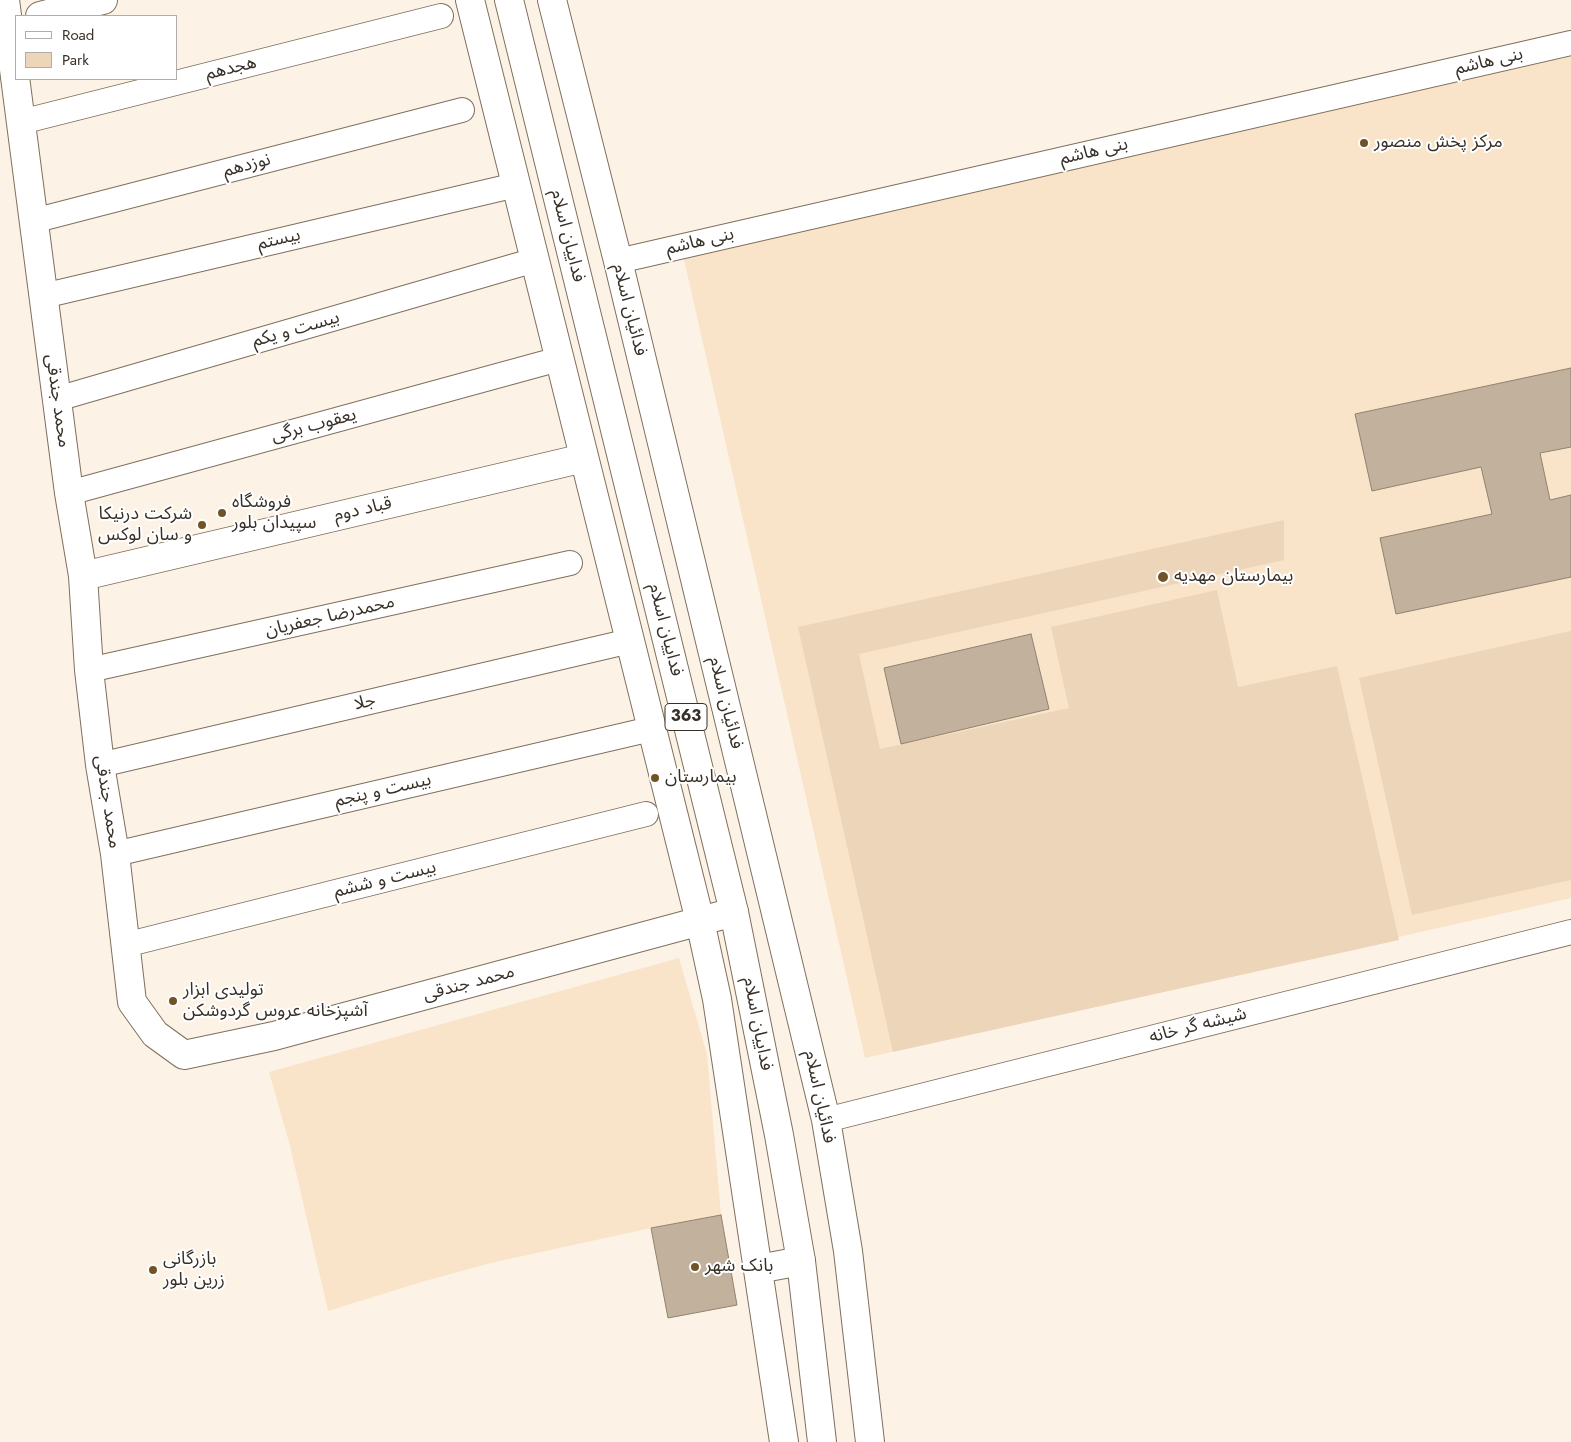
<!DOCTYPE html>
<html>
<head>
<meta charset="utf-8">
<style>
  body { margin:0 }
  #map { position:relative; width:1571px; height:1442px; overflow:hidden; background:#fcf3e6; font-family:Jost,sans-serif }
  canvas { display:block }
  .legend { position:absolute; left:15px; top:15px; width:162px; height:65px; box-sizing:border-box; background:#fff; border:1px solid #afaca9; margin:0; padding:6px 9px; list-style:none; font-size:15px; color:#373028 }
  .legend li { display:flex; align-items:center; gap:10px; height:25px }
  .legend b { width:25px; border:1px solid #afaca9 }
</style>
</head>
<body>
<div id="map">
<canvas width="1571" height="1442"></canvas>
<ul class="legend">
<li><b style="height:6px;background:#fff"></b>Road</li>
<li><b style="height:14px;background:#ecd5b8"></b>Park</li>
</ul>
</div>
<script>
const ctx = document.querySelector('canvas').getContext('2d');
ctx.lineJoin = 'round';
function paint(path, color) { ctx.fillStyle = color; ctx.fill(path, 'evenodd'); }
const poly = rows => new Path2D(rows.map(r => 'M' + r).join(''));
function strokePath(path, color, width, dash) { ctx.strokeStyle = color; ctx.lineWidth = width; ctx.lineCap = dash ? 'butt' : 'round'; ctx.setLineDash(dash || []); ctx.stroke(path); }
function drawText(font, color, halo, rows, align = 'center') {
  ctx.font = font + ' Jost,"Noto Sans Arabic",sans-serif'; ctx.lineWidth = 4; ctx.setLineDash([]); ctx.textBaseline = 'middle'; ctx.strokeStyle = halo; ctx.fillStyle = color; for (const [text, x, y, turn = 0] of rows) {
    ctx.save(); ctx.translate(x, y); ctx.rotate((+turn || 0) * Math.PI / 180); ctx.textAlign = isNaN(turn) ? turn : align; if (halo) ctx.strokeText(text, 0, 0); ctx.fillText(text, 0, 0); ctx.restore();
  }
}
const built = poly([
  [1571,55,1571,898,865,1058,683,255],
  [679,958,707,1054,721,1215,651,1228,491,1263,425,1281,328,1311,290,1146,269,1072]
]);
const green = poly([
  [1284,520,1284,560,859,654,880,749,1069,708,1051,627,1217,590,1238,687,1337,666,1399,940,893,1052,798,627],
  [1571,631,1571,880,1412,915,1359,678]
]);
const building = poly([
  [1571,368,1571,447,1540,453,1550,500,1571,495,1571,577,1396,614,1380,538,1492,514,1481,467,1372,491,1355,414,1571,368],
  [1031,634,1049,709,901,744,884,668,1031,634],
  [721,1215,737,1305,668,1318,651,1228,721,1215]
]);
const minor = poly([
  [21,122,441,16],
  [33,221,462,110],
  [618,261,1571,43],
  [43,296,516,185],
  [57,399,535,260],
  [69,493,559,359],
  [89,670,570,563],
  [100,765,630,641],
  [115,854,651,729],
  [125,945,646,814],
  [826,1120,1571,932]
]);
const tertiary = poly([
  [5,0,69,493,83,576,89,670,100,765,115,854,132,1002,155,1034,184,1055,274,1036,734,912],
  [470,0,700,921,717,999,784,1442],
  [40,16,103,0],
  [83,576,584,458],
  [758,1269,801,1261]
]);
const primary = poly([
  [509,0,734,912,779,1135,801,1261,822,1442],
  [552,0,618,261,826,1120,848,1251,870,1442]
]);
const markers = [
  [1364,143,5,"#715327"],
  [222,513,5,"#715327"],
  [202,525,5,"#715327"],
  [1163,577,6,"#715327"],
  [655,778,5,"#715327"],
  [173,1001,5,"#715327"],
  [695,1267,5,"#715327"],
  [153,1270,5,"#715327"]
];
const shields = [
  [686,717,42]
];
const shieldNames = [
  ["363",686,717]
];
const streetNames = [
  ["بنی هاشم",1489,62,-13],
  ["هجدهم",231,69,-14],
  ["بنی هاشم",1094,152,-13],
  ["نوزدهم",247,166,-15],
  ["فداییان اسلام",567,236,76],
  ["بیستم",279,240,-13],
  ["بنی هاشم",700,242,-13],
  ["فدائیان اسلام",629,310,76],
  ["بیست و یکم",296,330,-16],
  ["محمد جندقی",57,401,82],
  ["یعقوب برگی",314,426,-15],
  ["قباد دوم",363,510,-13],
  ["محمدرضا جعفریان",330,617,-13],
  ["فداییان اسلام",665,630,76],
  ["جلا",365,703,-13],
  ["فدائیان اسلام",725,703,76],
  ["بیست و پنجم",383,791,-13],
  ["محمد جندقی",107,802,81],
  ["بیست و ششم",385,880,-14],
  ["محمد جندقی",469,984,-15],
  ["فداییان اسلام",757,1024,79],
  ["شیشه گر خانه",1198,1026,-14],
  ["فدائیان اسلام",819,1097,78]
];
const poiNames = [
  ["مركز پخش منصور",1374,143],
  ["فروشگاه",232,503],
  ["سپیدان بلور",232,524],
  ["شرکت درنیکا",192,515,"right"],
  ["و سان لوکس",192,536,"right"],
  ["بیمارستان مهدیه",1174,577],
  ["بیمارستان",665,778],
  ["تولیدی ابزار",183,991],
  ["آشپزخانه عروس گردوشکن",183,1012],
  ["بازرگانی",163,1260],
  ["زرین بلور",163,1281],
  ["بانک شهر",705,1267]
];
paint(built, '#fae4c9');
paint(green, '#ecd5b8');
paint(building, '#c1b19d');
strokePath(building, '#91826f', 1);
strokePath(minor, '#7f705d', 26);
strokePath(tertiary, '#7f705d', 30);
strokePath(primary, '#7f705d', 30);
strokePath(minor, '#fff', 24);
strokePath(tertiary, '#fff', 28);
strokePath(primary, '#fff', 28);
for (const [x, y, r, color] of markers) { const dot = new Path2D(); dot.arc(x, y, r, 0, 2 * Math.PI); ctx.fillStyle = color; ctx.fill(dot); strokePath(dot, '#fff', 2); }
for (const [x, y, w] of shields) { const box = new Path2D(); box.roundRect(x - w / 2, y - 13.5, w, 27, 4); ctx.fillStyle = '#fff'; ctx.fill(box); strokePath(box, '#373028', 1); }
drawText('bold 16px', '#373028', null, shieldNames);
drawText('18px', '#373028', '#fff', streetNames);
drawText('18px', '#373028', '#fff', poiNames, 'left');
</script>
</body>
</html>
